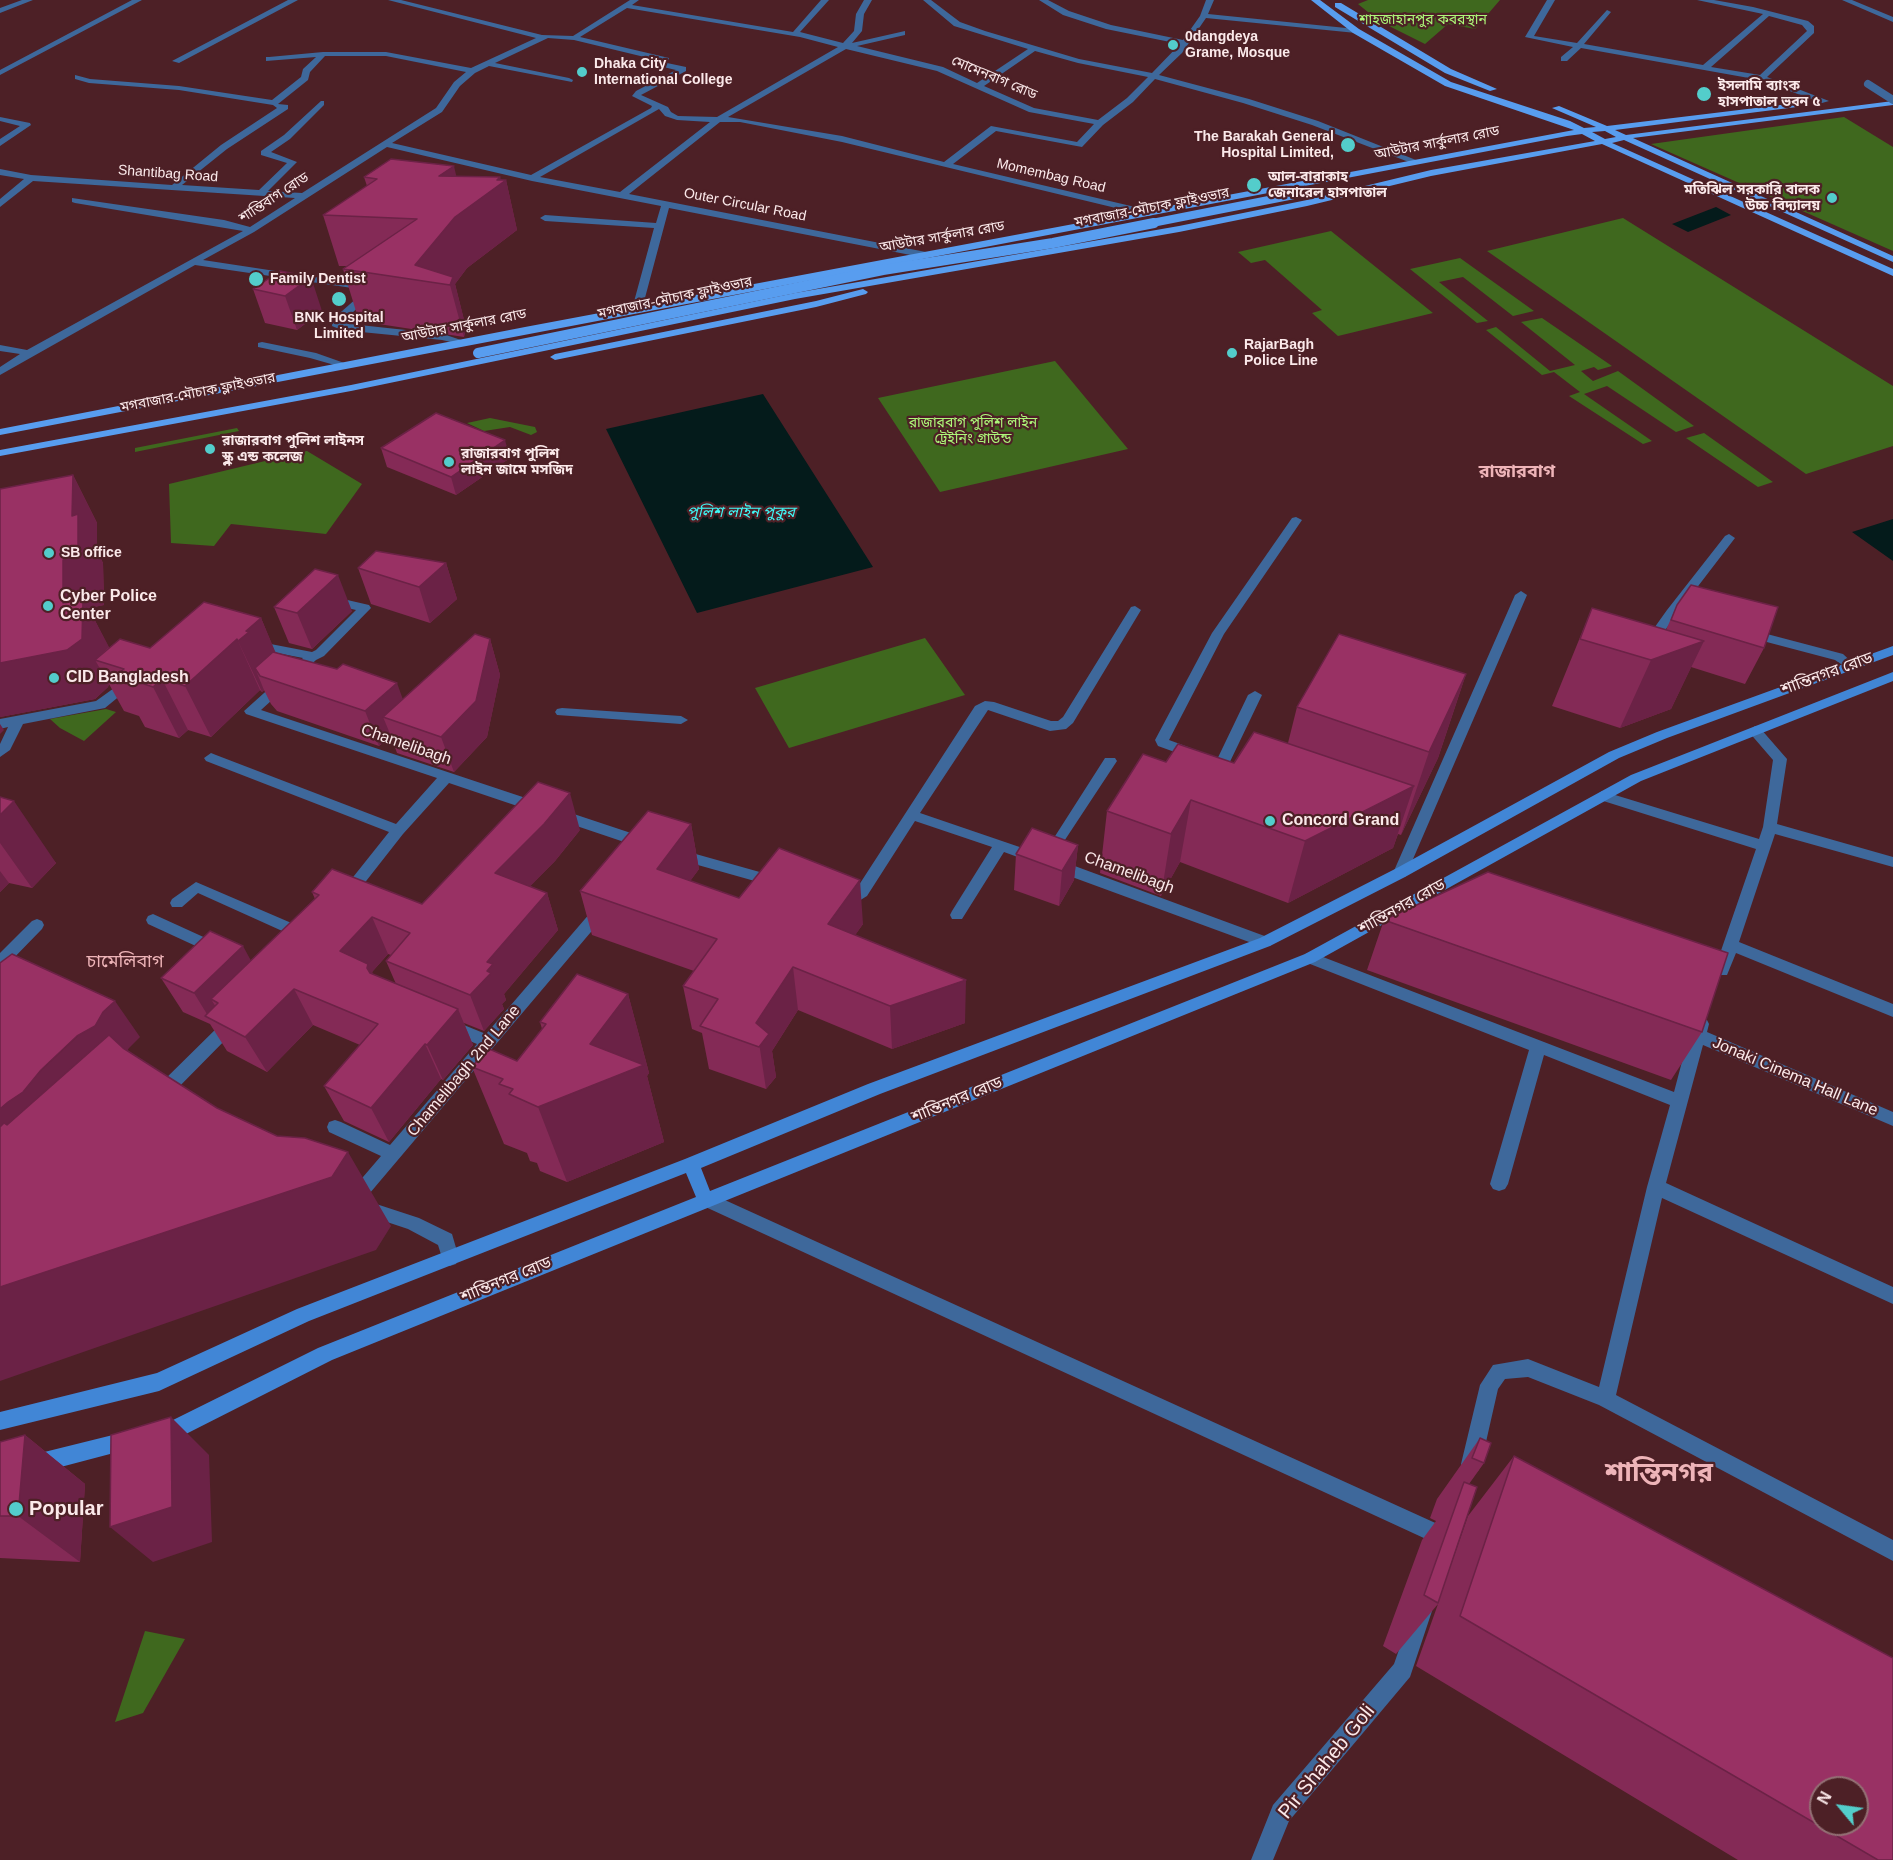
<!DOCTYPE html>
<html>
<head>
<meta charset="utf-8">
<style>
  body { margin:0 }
  #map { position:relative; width:1893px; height:1860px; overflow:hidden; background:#4d2026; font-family:Arial,sans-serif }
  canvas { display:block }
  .north { position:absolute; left:1809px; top:1776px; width:60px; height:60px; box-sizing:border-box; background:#4d2026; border:2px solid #937074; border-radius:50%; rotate:299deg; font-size:16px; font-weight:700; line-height:24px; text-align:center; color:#fbe9ea }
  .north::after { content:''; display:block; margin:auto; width:21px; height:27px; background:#53cdcb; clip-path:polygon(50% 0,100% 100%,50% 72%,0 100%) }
</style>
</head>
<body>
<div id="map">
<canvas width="1893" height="1860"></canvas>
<div class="north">N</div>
</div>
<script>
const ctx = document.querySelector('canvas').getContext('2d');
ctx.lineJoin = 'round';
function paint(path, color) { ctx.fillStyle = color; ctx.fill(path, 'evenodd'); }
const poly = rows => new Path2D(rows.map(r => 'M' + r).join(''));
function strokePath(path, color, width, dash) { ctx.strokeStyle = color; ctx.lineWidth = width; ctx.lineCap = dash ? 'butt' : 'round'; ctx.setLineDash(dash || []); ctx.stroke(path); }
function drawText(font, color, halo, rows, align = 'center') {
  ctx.font = font + ' Arial,"Noto Sans Bengali",sans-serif'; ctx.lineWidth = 4.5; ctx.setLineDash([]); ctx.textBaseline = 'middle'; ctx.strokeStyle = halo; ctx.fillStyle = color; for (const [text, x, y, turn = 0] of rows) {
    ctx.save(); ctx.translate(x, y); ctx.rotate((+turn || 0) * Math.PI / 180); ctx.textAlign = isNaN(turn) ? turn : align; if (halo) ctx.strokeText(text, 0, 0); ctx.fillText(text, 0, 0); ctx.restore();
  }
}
const green = poly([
  [1368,0,1500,0,1475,29,1448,24,1425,44,1379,21,1358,4],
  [1844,117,1893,147,1893,251,1651,144],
  [1623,218,1893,386,1893,446,1806,474,1487,251],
  [1331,231,1433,313,1338,336,1312,313,1322,310,1265,260,1251,263,1238,252],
  [1460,258,1534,311,1513,316,1463,277,1439,282,1488,321,1477,323,1410,269],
  [1542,318,1612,366,1598,370,1594,367,1581,371,1593,381,1618,371,1694,426,1676,432,1607,386,1584,394,1652,441,1643,444,1569,396,1580,392,1554,372,1542,375,1486,330,1496,327,1550,371,1575,365,1521,322],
  [1055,361,1128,449,940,492,878,398],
  [490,418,535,427,537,432,531,435,510,427,484,431,467,423],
  [237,428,239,431,135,452,135,448],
  [1704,433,1773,482,1758,487,1686,438],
  [307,451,362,484,326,534,231,524,214,546,171,543,169,484],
  [925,638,965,695,789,748,755,688],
  [106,709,116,712,84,741,60,728,50,719],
  [145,1631,185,1639,143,1713,115,1722]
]);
const water = poly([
  [1716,207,1731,215,1688,232,1672,224],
  [763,394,873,567,697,613,606,429],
  [1893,519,1893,561,1852,532]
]);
const street = poly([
  [22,0,33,0,0,13,0,8,22,0],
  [132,0,142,0,0,75,0,70,132,0],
  [288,0,298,0,179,63,172,61,288,0],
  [388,0,401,0,542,35,573,36,630,0,639,0,632,5,793,32,821,0,829,0,800,32,843,43,854,31,856,14,864,0,872,0,864,14,862,31,852,43,905,31,905,35,857,46,943,67,977,83,1028,49,954,26,923,0,931,0,960,22,985,31,1079,59,1152,73,1180,44,1106,29,1063,15,1039,0,1048,0,1069,11,1111,25,1183,40,1200,16,1206,0,1214,0,1208,14,1356,29,1360,31,1356,33,1206,18,1182,53,1159,75,1249,99,1318,121,1421,162,1414,164,1312,125,1243,103,1155,79,1133,102,1103,125,1082,147,996,131,953,164,1152,211,1152,215,1149,216,842,142,740,122,720,122,629,194,926,252,931,255,926,258,669,208,642,309,637,312,632,309,654,228,545,221,540,218,545,215,656,223,661,206,532,181,387,147,254,232,203,260,374,286,375,292,341,323,443,334,464,341,464,345,442,340,341,330,332,326,333,319,366,290,195,265,0,375,0,367,20,354,0,351,0,345,27,350,243,231,75,203,72,202,72,198,224,220,250,227,295,198,33,181,0,207,0,199,24,179,0,175,0,169,31,175,172,185,221,145,277,108,273,105,179,90,89,83,75,79,75,75,90,79,179,86,272,100,301,77,303,69,316,57,266,61,266,57,269,57,323,52,386,52,471,68,536,38,388,0],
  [627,8,800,37,838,47,717,117,678,116,671,112,668,107,641,95,686,71,686,67,667,63,669,58,580,37,627,8],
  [548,38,574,40,661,61,659,66,676,70,636,91,632,96,652,106,651,108,531,175,392,143,442,112,460,86,475,73,489,66,572,82,573,80,569,78,495,63,548,38],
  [846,49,937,71,1029,112,1094,124,1077,142,991,126,944,162,842,136,728,117,846,49],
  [1035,51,1078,63,1148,77,1127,98,1098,120,1034,108,984,86,1035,51],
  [325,56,386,56,466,72,454,82,436,108,302,193,268,191,297,162,271,152,290,139,324,105,324,101,321,101,284,135,261,151,261,155,287,163,259,190,182,185,227,149,288,109,288,105,278,104,308,80,310,72,325,56],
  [659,109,665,116,677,120,710,122,620,192,540,177,659,109],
  [1547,0,1555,0,1534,36,1577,43,1607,10,1611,12,1584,44,1703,65,1763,14,1697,0,1714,0,1753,7,1808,21,1814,26,1814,33,1767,77,1829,101,1822,103,1760,80,1581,48,1567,61,1561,61,1561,57,1573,47,1525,37,1547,0],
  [1769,16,1802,25,1807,31,1760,75,1711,67,1769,16],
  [1842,0,1852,0,1893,17,1893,22,1842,0],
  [0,117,30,123,31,125,0,146,0,139,20,126,0,121,0,117],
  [262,342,316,353,350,365,345,368,310,358,258,347,258,343,262,342],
  [1296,517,1302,520,1224,634,1169,740,1199,751,1201,754,1199,757,1194,759,1158,746,1155,740,1212,633,1292,518,1296,517],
  [1729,534,1735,538,1679,611,1697,616,1699,619,1697,622,1693,623,1674,618,1652,648,1644,648,1642,645,1667,610,1725,536,1729,534],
  [1521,591,1527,595,1407,873,1405,877,1395,877,1393,873,1515,595,1521,591],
  [330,596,369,605,371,608,324,656,316,660,261,710,649,839,651,843,649,847,639,847,449,783,403,834,352,899,342,899,340,895,342,891,389,832,206,761,204,758,211,753,216,755,396,824,437,778,246,714,244,711,303,658,251,648,249,645,251,642,255,641,312,652,316,650,356,610,326,603,326,597,330,596],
  [1135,606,1141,610,1073,723,1066,729,1050,731,988,710,920,813,1043,855,1105,758,1115,758,1117,761,1115,764,1053,858,1270,938,1273,942,1270,946,1260,946,1004,852,962,919,952,919,950,915,952,911,992,847,915,821,867,896,854,904,837,904,835,900,837,896,850,893,857,888,975,706,985,701,994,702,1051,721,1058,721,1063,717,1131,607,1135,606],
  [1748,629,1843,654,1856,666,1850,670,1835,660,1744,636,1742,633,1748,629],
  [128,678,133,679,134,682,133,685,105,708,23,724,10,750,0,757,0,744,8,727,0,729,0,719,96,701,128,678],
  [1255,691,1262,695,1226,770,1225,777,1223,780,1213,780,1212,770,1248,695,1255,691],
  [562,708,681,716,688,720,681,724,557,715,555,712,557,709,562,708],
  [1755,726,1760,728,1787,759,1777,824,1893,857,1893,867,1775,834,1739,942,1893,1004,1893,1017,1736,953,1727,975,1717,975,1714,971,1756,849,1597,799,1595,796,1602,791,1759,839,1763,827,1773,760,1748,731,1755,726],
  [678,849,781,878,783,882,781,886,776,887,673,858,671,854,673,850,678,849],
  [196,882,310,931,313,935,310,939,305,941,300,939,198,893,182,907,172,907,170,903,172,899,196,882],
  [602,903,607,905,609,909,607,913,364,1200,419,1218,452,1234,459,1258,456,1264,450,1266,444,1264,438,1245,408,1229,345,1208,342,1203,345,1198,381,1156,329,1132,327,1127,329,1122,335,1120,341,1122,390,1145,477,1044,443,1030,441,1025,443,1020,449,1019,486,1034,597,905,602,903],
  [153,914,221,945,224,949,221,953,211,953,148,924,146,920,148,916,153,914],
  [37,919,42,921,44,925,42,929,5,967,0,969,0,953,32,921,37,919],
  [1310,952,1674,1092,1689,1035,1695,1020,1701,1018,1707,1020,1709,1024,1707,1032,1893,1112,1893,1126,1703,1045,1666,1183,1893,1287,1893,1304,1662,1198,1616,1395,1893,1540,1893,1561,1599,1405,1528,1377,1505,1379,1498,1389,1481,1464,1478,1471,1471,1474,1464,1471,1461,1464,1480,1385,1493,1365,1528,1359,1599,1387,1647,1187,1670,1105,1544,1055,1508,1184,1505,1189,1499,1191,1493,1189,1490,1184,1529,1050,1305,962,1302,958,1305,954,1310,952],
  [231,1018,237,1020,239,1024,237,1028,167,1099,161,1101,155,1099,153,1094,155,1089,225,1020,231,1018],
  [705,1191,1453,1531,1456,1538,1453,1545,1446,1548,1439,1545,699,1204,696,1199,699,1194,705,1191],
  [1422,1601,1429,1604,1432,1611,1410,1677,1289,1821,1273,1860,1251,1860,1273,1805,1394,1664,1415,1604,1422,1601]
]);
const secondary = poly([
  [1893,646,1893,655,1667,738,1619,758,1405,877,1270,946,880,1094,701,1168,710,1191,1305,954,1631,775,1893,672,1893,681,1641,781,1315,962,332,1360,180,1437,161,1442,154,1440,151,1433,154,1426,171,1421,318,1348,696,1197,686,1173,309,1321,159,1391,0,1430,0,1412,157,1373,297,1309,685,1159,868,1084,1260,938,1395,869,1609,752,1657,732,1893,646],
  [129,1431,136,1433,139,1440,136,1447,129,1449,0,1483,0,1463,129,1431]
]);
const primary = poly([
  [1311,0,1320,0,1359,29,1451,82,1570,121,1584,128,1596,127,1552,108,1559,106,1607,126,1797,103,1801,105,1797,107,1615,130,1626,135,1893,101,1893,105,1633,138,1893,256,1893,262,1624,140,1612,143,1893,269,1893,276,1602,144,1431,176,1307,206,1179,232,795,299,351,391,0,456,0,450,351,385,795,293,1179,226,1307,200,1431,170,1595,141,1582,134,1567,136,0,435,0,429,525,327,1574,130,1445,86,1353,33,1311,0],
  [1605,131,1616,137,1605,139,1592,132,1605,131],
  [1335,3,1341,3,1451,69,1497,89,1490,91,1445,73,1335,7,1335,3],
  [863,289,868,292,866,294,816,307,555,360,550,357,555,354,816,301,863,289]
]);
const streetBridge = poly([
  [1868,84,1893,100]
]);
const primaryBridgeFar1 = poly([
  [1147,224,1294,195]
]);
const primaryBridge = poly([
  [478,353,883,270,1053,243,1154,223]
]);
const wall = poly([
  [456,176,506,180,517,230,467,268,455,284,466,328,464,337,359,321,343,269,347,266,339,266,323,215,367,186,364,177],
  [280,271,322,311,297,330,265,323,253,289],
  [381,448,510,458,456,495,387,467],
  [73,475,97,523,97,551,103,563,104,605,89,608,89,609,109,648,150,648,261,618,275,652,403,699,490,639,500,675,487,737,454,772,397,753,391,736,379,746,277,711,271,704,264,690,262,692,260,690,211,737,188,730,179,738,145,727,139,716,124,711,109,684,108,687,95,699,0,717,0,489],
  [446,563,457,599,430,623,371,604,358,568],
  [1677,605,1764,648,1745,684,1691,667,1671,709,1620,728,1552,706,1592,608,1666,630],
  [274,607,352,611,312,649,289,643],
  [1466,674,1438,758,1401,835,1398,834,1393,848,1288,903,1180,862,1161,896,1100,873,1107,811,1166,762,1234,763,1288,743,1297,707],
  [0,797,56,863,32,888,9,883,0,892],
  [691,824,699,869,690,881,739,898,863,924,855,935,965,1023,892,1049,798,1010,772,1051,776,1077,766,1089,709,1069,702,1033,692,1029,683,986,694,971,592,935,580,891],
  [580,830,555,861,530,886,547,893,558,930,504,994,506,1000,502,1004,504,1009,484,1031,464,1023,473,1045,443,1080,441,1079,389,1142,344,1121,324,1086,360,1045,313,1025,267,1072,227,1051,210,1024,183,1012,161,978,251,961,315,899,312,892,422,904],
  [388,954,391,955,386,961,396,984,373,974,372,972],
  [1078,845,1074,880,1059,906,1014,890,1016,854],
  [1384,920,1702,1032,1671,1080,1367,970],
  [628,994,649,1073,647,1076,664,1142,567,1182,540,1171,537,1163,530,1161,527,1153,504,1144,472,1067,517,1061,542,1029,540,1022],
  [25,1435,85,1484,80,1562,0,1558,0,1442],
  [1480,1438,1484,1463,1469,1484,1447,1576,1468,1516,1514,1456,1893,1860,1738,1860,1416,1666,1438,1604,1396,1654,1383,1646,1422,1540,1436,1521,1430,1518,1437,1499]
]);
const shadedWall = poly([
  [454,166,464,210,500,177,502,183,506,180,517,230,467,268,455,284,466,328,464,337,450,285,415,265,439,176],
  [311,277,322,311,297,330,285,296],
  [505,440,510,458,456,495,451,477],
  [73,475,97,523,97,551,103,563,104,605,89,608,89,609,109,647,95,660,109,684,108,687,95,699,0,717,0,663,63,603,63,560,72,516],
  [446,563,457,599,430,623,419,587],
  [338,575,352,611,312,649,297,613],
  [261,618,283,670,255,668,264,690,262,692,238,641,246,631],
  [237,639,260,690,211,737,185,686],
  [490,639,500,675,487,737,454,772,441,737],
  [1704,641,1671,709,1620,728,1651,660],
  [1466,674,1438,758,1401,835,1429,752],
  [162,679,188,730,179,738,153,687],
  [397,683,410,719,383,717,391,736,379,746,365,711],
  [0,724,4,730,0,734],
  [1414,786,1393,848,1288,903,1305,841],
  [570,793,580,830,555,861,508,909,495,873],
  [1191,800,1180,862,1161,896,1171,834],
  [14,801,56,863,32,888,0,843,0,815],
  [691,824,699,869,667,913,657,869],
  [1078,845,1074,880,1059,906,1062,871],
  [0,871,9,883,0,892],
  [860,880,863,924,832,968,828,924],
  [547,893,558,930,504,994,506,1000,502,1004,504,1009,484,1031,470,995,487,971,487,962],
  [372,917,388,954,372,972,385,1000,340,951],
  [243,946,262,981,218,1003,211,999,223,1019,210,1019,194,993],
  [793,967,798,1010,772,1051,776,1077,766,1089,756,1023],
  [966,980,965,1023,892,1049,890,1006],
  [294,989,313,1025,267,1072,245,1037],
  [628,994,649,1073,647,1076,664,1142,567,1182,538,1107,590,1044],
  [115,1001,140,1037,129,1048,121,1061,0,1156,0,1109],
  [458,1009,473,1045,443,1080,427,1045],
  [425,1044,441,1079,389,1142,371,1108],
  [348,1152,391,1226,376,1250,0,1381,0,1287],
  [171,1417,209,1455,212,1542,153,1562,110,1527],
  [25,1435,85,1484,80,1562,18,1516]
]);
const building = poly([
  [391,159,454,166,439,176,500,177,497,180,506,180,455,217,415,265,453,277,450,285,343,269,417,219,323,215,377,179,364,177,391,159],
  [280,271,311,277,285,296,253,289,280,271],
  [436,413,505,440,451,477,381,448,436,413],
  [73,475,72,516,78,514,78,556,63,560,63,603,83,599,82,639,67,650,0,663,0,489,73,475],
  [376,551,446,563,419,587,358,568,376,551],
  [315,569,338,575,297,613,274,607,315,569],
  [1691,585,1778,607,1764,648,1671,620,1677,605,1691,585],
  [204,602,261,618,246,631,249,632,238,641,237,639,185,686,162,679,153,687,117,675,124,669,95,660,120,639,150,648,204,602],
  [1592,608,1704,641,1651,660,1580,639,1592,608],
  [475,634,490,639,476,701,441,737,383,717,475,634],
  [1339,634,1466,674,1429,752,1297,707,1339,634],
  [273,652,337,669,343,664,397,683,365,711,260,676,255,668,273,652],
  [1254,732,1414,786,1305,841,1191,800,1171,834,1107,811,1143,754,1166,762,1178,744,1234,763,1254,732],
  [538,782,570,793,544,824,495,873,547,893,487,962,493,964,487,971,491,973,470,995,386,961,410,933,372,917,340,951,368,964,367,968,370,973,458,1009,427,1045,425,1044,371,1108,324,1086,378,1024,294,989,245,1037,205,1016,218,1003,211,999,319,895,312,892,332,869,422,904,538,782],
  [0,797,14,801,0,815,0,797],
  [648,811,691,824,657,869,739,898,779,848,860,880,828,924,966,980,890,1006,793,967,756,1023,769,1034,759,1047,700,1026,718,999,683,986,717,939,580,891,648,811],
  [1032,828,1078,845,1062,871,1016,854,1032,828],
  [1488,872,1728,953,1702,1032,1384,920,1488,872],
  [210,931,243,946,194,993,161,978,210,931],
  [12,954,115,1001,103,1012,95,1026,77,1036,41,1070,23,1092,8,1102,0,1109,0,963,12,954],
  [577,974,628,994,590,1044,644,1065,538,1107,509,1094,513,1089,499,1084,503,1079,472,1067,487,1048,517,1061,546,1024,540,1022,577,974],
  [109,1035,123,1048,217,1108,277,1136,305,1138,348,1152,332,1177,0,1287,0,1127,4,1123,7,1125,109,1035],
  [171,1417,172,1507,110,1527,111,1435,171,1417],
  [25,1435,18,1516,0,1516,0,1442,25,1435],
  [1480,1438,1491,1443,1484,1463,1472,1458,1480,1438],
  [1514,1456,1893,1658,1893,1860,1878,1860,1460,1616,1514,1456],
  [1821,1788,1857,1788,1857,1824,1821,1824,1821,1788],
  [1464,1482,1477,1487,1438,1603,1424,1595,1464,1482]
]);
const markers = [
  [1173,45,6,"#53cdcb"],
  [582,72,6,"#53cdcb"],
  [1704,94,8,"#53cdcb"],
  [1348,145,8,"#53cdcb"],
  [1254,185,8,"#53cdcb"],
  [1832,198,6,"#53cdcb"],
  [256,279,8,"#53cdcb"],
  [339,299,8,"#53cdcb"],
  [1232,353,6,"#53cdcb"],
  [210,449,6,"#53cdcb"],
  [449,462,6,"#53cdcb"],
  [49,553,6,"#53cdcb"],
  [48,606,6,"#53cdcb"],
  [54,678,6,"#53cdcb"],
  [1270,821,6,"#53cdcb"],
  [16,1509,8,"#53cdcb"]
];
const farParknames = [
  ["শাহজাহানপুর কবরস্থান",1423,20],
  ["রাজারবাগ পুলিশ লাইন",973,423],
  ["ট্রেইনিং গ্রাউন্ড",973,439]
];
const farPoinames = [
  ["0dangdeya",1185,37],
  ["Grame, Mosque",1185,53],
  ["Dhaka City",594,64],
  ["International College",594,80],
  ["ইসলামি ব্যাংক",1718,86],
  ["হাসপাতাল ভবন ৫",1718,102],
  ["The Barakah General",1334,137,"right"],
  ["Hospital Limited,",1334,153,"right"],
  ["আল-বারাকাহ",1268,177],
  ["জেনারেল হাসপাতাল",1268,193],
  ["মতিঝিল সরকারি বালক",1820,190,"right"],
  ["উচ্চ বিদ্যালয়",1820,206,"right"],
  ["Family Dentist",270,279],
  ["BNK Hospital",339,318,"center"],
  ["Limited",339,334,"center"],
  ["RajarBagh",1244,345],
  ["Police Line",1244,361],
  ["রাজারবাগ পুলিশ লাইনস",222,441],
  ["স্কুল এন্ড কলেজ",222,457],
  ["রাজারবাগ পুলিশ",461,454],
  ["লাইন জামে মসজিদ",461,470],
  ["SB office",61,553]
];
const farStreetnames = [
  ["মোমেনবাগ রোড",994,78,23],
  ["আউটার সার্কুলার রোড",1437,143,-11],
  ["Shantibag Road",168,174,4],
  ["Momembag Road",1051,176,13],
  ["শান্তিবাগ রোড",274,198,-33],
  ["Outer Circular Road",745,205,11],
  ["মগবাজার-মৌচাক ফ্লাইওভার",1152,208,-11],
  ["আউটার সার্কুলার রোড",942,237,-10],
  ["মগবাজার-মৌচাক ফ্লাইওভার",675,298,-12],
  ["আউটার সার্কুলার রোড",464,326,-11],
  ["মগবাজার-মৌচাক ফ্লাইওভার",198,393,-11]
];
const farWaternames = [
  ["পুলিশ লাইন পুকুর",741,513]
];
const poiNames = [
  ["Cyber Police",60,597],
  ["Center",60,615],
  ["CID Bangladesh",66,678],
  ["Concord Grand",1282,821]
];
const streetNames = [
  ["শান্তিনগর রোড",1827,674,-20],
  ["Chamelibagh",406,745,19],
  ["Chamelibagh",1129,873,20],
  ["শান্তিনগর রোড",1402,907,-29],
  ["Chamelibagh 2nd Lane",464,1071,-50],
  ["Jonaki Cinema Hall Lane",1795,1077,23],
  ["শান্তিনগর রোড",957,1100,-22],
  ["শান্তিনগর রোড",506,1280,-22]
];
const farDistrictnames = [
  ["রাজারবাগ",1517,472]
];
const neighbourhoodNames = [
  ["চামেলিবাগ",125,962]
];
const nearPoinames = [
  ["Popular",29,1509]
];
const nearStreetnames = [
  ["Pir Shaheb Goli",1327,1762,-51]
];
const nearDistrictnames = [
  ["শান্তিনগর",1659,1474]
];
paint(green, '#3f681e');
paint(water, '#041b1b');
paint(street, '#3e689b');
paint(secondary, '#4186d6');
paint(primary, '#589def');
strokePath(streetBridge, '#3e689b', 8);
strokePath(primaryBridgeFar1, '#589def', 8);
strokePath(primaryBridge, '#589def', 10);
paint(wall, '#842a56');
paint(shadedWall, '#6b2246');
paint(building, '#993164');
strokePath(building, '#6b2246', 1.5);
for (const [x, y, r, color] of markers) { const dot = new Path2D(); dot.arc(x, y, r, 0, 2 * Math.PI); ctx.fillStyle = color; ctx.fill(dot); strokePath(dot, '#4d2026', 2); }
drawText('14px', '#adf879', '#4d2026', farParknames);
drawText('bold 14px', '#fbe9ea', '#4d2026', farPoinames, 'left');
drawText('14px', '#fbe9ea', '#4d2026', farStreetnames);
drawText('italic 15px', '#3ff9f7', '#4d2026', farWaternames);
drawText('bold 16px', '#fbe9ea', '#4d2026', poiNames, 'left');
drawText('16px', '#fbe9ea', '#4d2026', streetNames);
drawText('bold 18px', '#eeb4b8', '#4d2026', farDistrictnames);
drawText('18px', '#eeb4b8', '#4d2026', neighbourhoodNames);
drawText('bold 20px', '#fbe9ea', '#4d2026', nearPoinames, 'left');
drawText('20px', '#fbe9ea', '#4d2026', nearStreetnames);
drawText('bold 27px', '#eeb4b8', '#4d2026', nearDistrictnames);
</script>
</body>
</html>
